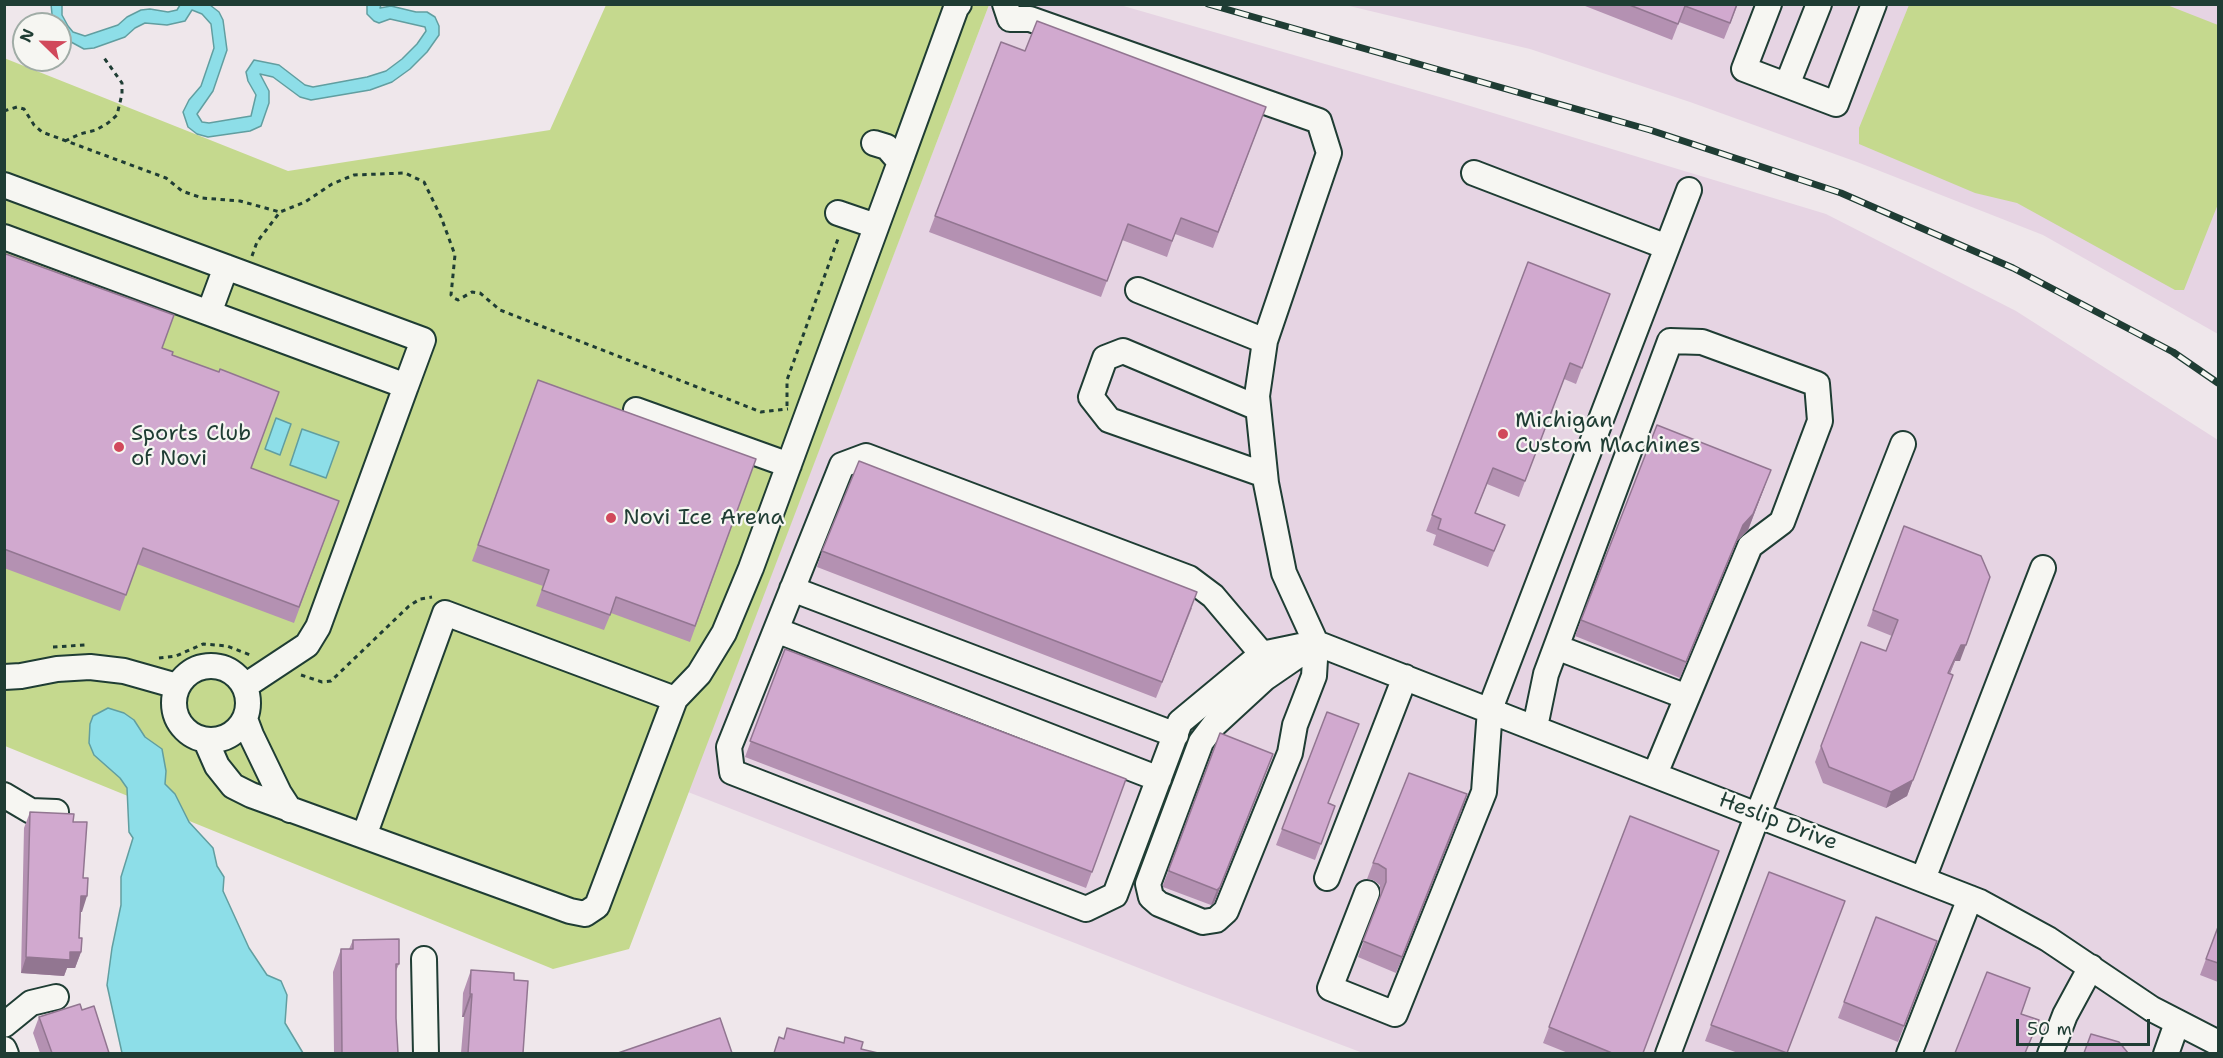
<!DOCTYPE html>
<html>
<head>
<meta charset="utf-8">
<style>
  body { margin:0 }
  #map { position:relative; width:2223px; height:1058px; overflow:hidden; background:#efe7eb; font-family:"Shantell Sans",sans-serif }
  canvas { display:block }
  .frame { position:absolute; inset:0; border:6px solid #1f3d34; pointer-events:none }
  .north { position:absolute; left:12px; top:12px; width:60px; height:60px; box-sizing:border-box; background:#f6f6f2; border:2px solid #a0aca6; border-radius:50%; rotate:293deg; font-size:16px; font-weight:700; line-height:24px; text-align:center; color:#1f3d34 }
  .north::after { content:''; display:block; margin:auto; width:21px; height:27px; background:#d1495b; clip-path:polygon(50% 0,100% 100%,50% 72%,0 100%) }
  .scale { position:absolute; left:2016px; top:1019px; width:134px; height:27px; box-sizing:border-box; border:3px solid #1f3d34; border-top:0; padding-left:8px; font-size:18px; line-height:21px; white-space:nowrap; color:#1f3d34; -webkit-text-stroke:4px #f6f6f2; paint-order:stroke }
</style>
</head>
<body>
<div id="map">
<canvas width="2223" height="1058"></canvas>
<div class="frame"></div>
<div class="north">N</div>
<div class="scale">50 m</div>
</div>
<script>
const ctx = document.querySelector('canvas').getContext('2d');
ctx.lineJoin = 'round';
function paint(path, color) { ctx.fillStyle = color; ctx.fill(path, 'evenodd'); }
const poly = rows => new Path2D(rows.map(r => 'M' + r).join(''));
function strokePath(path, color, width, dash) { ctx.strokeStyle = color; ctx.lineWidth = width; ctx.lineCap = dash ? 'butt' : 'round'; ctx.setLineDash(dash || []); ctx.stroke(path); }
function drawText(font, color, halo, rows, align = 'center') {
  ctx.font = font + ' "Shantell Sans",sans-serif'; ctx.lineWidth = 4.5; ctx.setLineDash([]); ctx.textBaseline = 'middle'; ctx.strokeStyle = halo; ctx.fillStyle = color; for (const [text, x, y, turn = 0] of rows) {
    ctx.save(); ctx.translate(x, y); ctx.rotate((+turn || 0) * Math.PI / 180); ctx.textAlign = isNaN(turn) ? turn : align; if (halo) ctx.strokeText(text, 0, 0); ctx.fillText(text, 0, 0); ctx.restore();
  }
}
const built = poly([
  [989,5,1120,5,1457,102,1826,214,2016,311,2218,440,2218,1053,1363,1053,1185,986,688,792],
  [1345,5,2218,5,2218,334,2043,235,1857,162,1690,102,1530,49]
]);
const green = poly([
  [606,5,989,5,629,949,553,969,5,746,4,58,288,171,550,130],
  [1909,5,2167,5,2218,25,2218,204,2184,290,2175,290,2017,203,1975,193,1859,144,1859,128]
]);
const water = poly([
  [51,4,62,5,62,15,68,26,73,32,85,36,118,25,127,17,141,10,150,9,168,12,177,10,180,5,210,5,219,12,223,20,227,50,213,91,197,114,202,122,209,123,251,116,256,95,248,81,246,72,254,60,279,65,305,85,313,87,367,77,386,71,402,59,417,44,426,31,425,27,390,19,379,23,374,21,367,14,367,5,381,5,380,8,391,6,416,12,427,12,435,17,439,26,439,35,427,52,410,69,392,82,370,90,311,100,300,97,273,77,260,74,269,91,269,103,261,126,250,131,208,137,197,134,188,127,183,112,189,100,201,86,214,48,211,24,202,14,192,10,185,21,167,25,145,23,135,28,125,37,94,48,84,49,60,36,60,24,53,24,51,4],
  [276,418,291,424,280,455,265,449,276,418],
  [302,429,339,442,326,478,290,465,302,429],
  [108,708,124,713,134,720,145,737,162,749,166,771,165,784,175,794,189,822,213,848,217,866,224,877,223,891,249,948,267,975,281,981,287,995,285,1023,303,1053,122,1053,107,985,112,948,121,905,121,877,133,838,129,832,127,788,120,778,94,755,89,743,90,724,93,716,108,708]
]);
const path = poly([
  [4,111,17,107,24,109,34,125,42,132,166,178,182,191,202,198,240,201,280,212],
  [65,141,80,134,96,130,108,123,117,115,122,94,122,83,102,55],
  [252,256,257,242,280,212,305,202,332,184,354,175,405,173,424,182,441,217,455,255,451,295,454,298,458,300,472,292,480,293,500,310,761,412,788,409],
  [787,406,787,380,839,236],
  [53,647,85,645],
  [159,658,176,656,203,644,227,646,253,656],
  [301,675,322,682,331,681,409,606,420,599,432,597]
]);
const minor = poly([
  [1005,4,1010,19,1030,19,1319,121,1329,153,1265,341,1257,396,1266,483,1284,573,1316,643,1314,676,1295,725,1290,753,1226,911,1216,920,1203,922,1159,904,1151,897,1148,884,1201,742,1214,725,1265,678,1316,643],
  [1769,4,1744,69,1836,104,1874,4],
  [1787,85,1819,4],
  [900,162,956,8,959,4],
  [1474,173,1667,247],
  [4,185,423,340,406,386,4,237],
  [838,213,876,226],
  [1138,290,1265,341],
  [209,313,226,267],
  [1258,408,1123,351,1105,358,1091,397,1109,420,1265,475],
  [636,410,789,465],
  [792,589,1176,735],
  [776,630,1159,779],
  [1316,643,1980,902,2048,939,2152,1009,2218,1043],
  [1556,647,1687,697],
  [1262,654,1180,722,1115,895,1086,909,732,772,729,747,842,465,866,456,1189,578,1213,596,1262,654,1305,645],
  '174 703a37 37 0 1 1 74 0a37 37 0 1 1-74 0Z',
  [4,677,21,676,57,669,90,667,124,671,177,686],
  [245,686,307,645,318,627,406,386],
  [245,719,251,735,279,793,290,810],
  [1535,727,1546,674,1670,341,1702,342,1817,384,1820,421,1782,522,1750,546,1655,774],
  [206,741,217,766,233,786,251,795,570,911,585,914,597,906,675,699,699,674,724,633,751,568,896,173,900,162,887,147,874,143],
  [4,795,31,811,56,812],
  [364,836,445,613,675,699],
  [1327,878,1405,677],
  [1923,879,2043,568],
  [1367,893,1330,988,1395,1014,1484,792,1490,709,1689,190],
  [424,959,426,1054],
  [4,1025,31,1003,56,997],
  [4,1049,6,1054],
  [1668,1054,1758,814,1903,444],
  [1909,1054,1970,898],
  [2050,1054,2065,1015,2091,967],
  [2166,1054,2177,1023]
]);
const rail = poly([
  [1208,4,1650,130,1841,193,2013,268,2173,352,2218,383]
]);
const wall = poly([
  [1580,4,1738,4,1724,39,1679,22,1672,40],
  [1001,42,1025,51,1266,107,1213,248,1175,234,1167,257,1122,240,1101,297,929,232],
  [4,258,162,348,172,355,251,468,339,501,294,623,137,564,120,611,4,568],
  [1528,262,1610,294,1576,384,1564,379,1519,497,1487,484,1475,513,1505,525,1488,567,1433,545,1436,535,1426,531],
  [538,380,756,459,690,642,611,613,604,630,536,606,543,586,472,561],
  [1765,486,1748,530,1737,541,1680,678,1575,636,1581,620],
  [1904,526,1960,661,1955,661,1950,674,1907,796,1886,808,1823,783,1815,762,1821,746,1886,651,1892,636,1867,626],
  [822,551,1192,608,1156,698,817,567],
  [785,649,1126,779,1086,888,745,757],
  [1327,712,1328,803,1335,806,1315,860,1276,845],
  [1220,733,1267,770,1214,903,1211,905,1163,887,1163,885],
  [1462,810,1396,973,1358,957,1380,897,1380,885,1373,880,1367,879,1373,863],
  [30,812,73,822,82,912,81,912,79,938,81,952,75,968,67,968,64,976,21,973,24,828],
  [1630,816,1643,1053,1568,1053,1543,1043],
  [1769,872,1787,1053,1738,1053,1705,1041],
  [1876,917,1937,941,1898,1042,1838,1018],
  [2218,927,2218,982,2200,975],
  [353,940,399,964,396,971,396,1018,398,1053,334,1053,333,972,341,949,349,949],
  [471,970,514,980,523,1053,461,1053,464,1017,462,1017,463,993],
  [82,1010,109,1053,40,1053,33,1033,39,1017]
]);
const shadedWall = poly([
  [1771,470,1748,530,1737,541,1680,678,1743,525],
  [1961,645,1966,645,1960,661,1955,661,1943,689],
  [1947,691,1907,796,1886,808,1891,792],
  [1273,754,1214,903,1211,905,1217,890],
  [1467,794,1462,810,1396,973,1402,957],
  [81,896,87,896,82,912,76,912],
  [70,952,81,952,75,968,67,968,64,976,21,973,26,957],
  [470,994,472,994,464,1017,462,1017]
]);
const building = poly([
  [1627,4,1737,4,1730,23,1685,6,1678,24,1627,4],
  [1037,21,1266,107,1218,232,1181,218,1172,241,1128,224,1107,281,935,216,1001,42,1025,51,1037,21],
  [6,254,174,315,162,348,173,352,172,355,219,372,220,369,279,392,251,468,339,501,299,607,143,548,126,595,4,549,4,258,6,254],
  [1528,262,1610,294,1582,368,1570,363,1525,481,1493,468,1475,513,1505,525,1494,551,1438,529,1441,519,1432,515,1528,262],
  [538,380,756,459,695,626,616,597,610,615,542,590,549,570,478,545,538,380],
  [1657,425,1771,470,1753,514,1743,525,1686,662,1581,620,1657,425],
  [859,461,1197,592,1162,682,822,551,859,461],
  [1904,526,1981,556,1990,577,1966,645,1961,645,1948,673,1953,675,1913,780,1891,792,1829,767,1821,746,1861,642,1886,651,1898,620,1873,610,1904,526],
  [785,649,1126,779,1092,872,750,741,785,649],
  [1327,712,1359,724,1328,803,1335,806,1321,844,1282,829,1327,712],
  [1220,733,1273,754,1220,887,1217,890,1169,871,1169,869,1220,733],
  [1409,773,1467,794,1402,957,1363,941,1386,882,1386,869,1378,864,1373,863,1409,773],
  [30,812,74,814,73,822,87,822,83,878,88,878,87,896,81,896,79,938,82,938,81,952,70,952,70,960,26,957,30,812],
  [1630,816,1719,851,1643,1053,1612,1053,1549,1027,1630,816],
  [1769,872,1845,901,1787,1053,1711,1025,1769,872],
  [1876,917,1937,941,1904,1026,1844,1002,1876,917],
  [2218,927,2218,963,2206,959,2218,927],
  [399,939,399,964,396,964,396,1018,398,1053,342,1053,341,949,353,949,353,940,399,939],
  [471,970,514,973,514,980,528,981,523,1053,468,1053,472,994,470,994,471,970],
  [1987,972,2030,988,2021,1014,2039,1020,2025,1053,1955,1053,1987,972],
  [80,1004,82,1010,94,1006,109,1053,52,1053,39,1017,80,1004],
  [720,1018,732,1053,618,1053,720,1018],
  [787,1028,844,1043,845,1037,863,1042,861,1049,878,1053,774,1053,779,1037,784,1039,787,1028],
  [2091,1034,2119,1042,2128,1053,2084,1053,2091,1034]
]);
const markers = [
  [1503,434,6,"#d1495b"],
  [119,447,6,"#d1495b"],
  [611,518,6,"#d1495b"]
];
const poiNames = [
  ["Michigan",1515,421],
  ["Custom Machines",1515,446],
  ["Sports Club",131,434],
  ["of Novi",131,459],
  ["Novi Ice Arena",623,518]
];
const streetNames = [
  ["Heslip Drive",1778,822,21]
];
paint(built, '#e6d4e3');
paint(green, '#c5d98e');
paint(water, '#8ddee8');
strokePath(water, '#619ea0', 1.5);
strokePath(minor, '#1f3d34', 28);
strokePath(path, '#1f3d34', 3, [4.5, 4.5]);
strokePath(minor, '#f6f6f2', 24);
strokePath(rail, '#1f3d34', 7);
strokePath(rail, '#f6f6f2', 4.5, [14]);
paint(wall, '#b491b2');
paint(shadedWall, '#927691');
paint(building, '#d1a9cf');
strokePath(building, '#927691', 1.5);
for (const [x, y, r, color] of markers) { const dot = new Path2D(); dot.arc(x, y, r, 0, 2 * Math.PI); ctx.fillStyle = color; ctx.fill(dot); strokePath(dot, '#f6f6f2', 2); }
drawText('22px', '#1f3d34', '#f6f6f2', poiNames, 'left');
drawText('22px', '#1f3d34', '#f6f6f2', streetNames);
</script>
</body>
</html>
